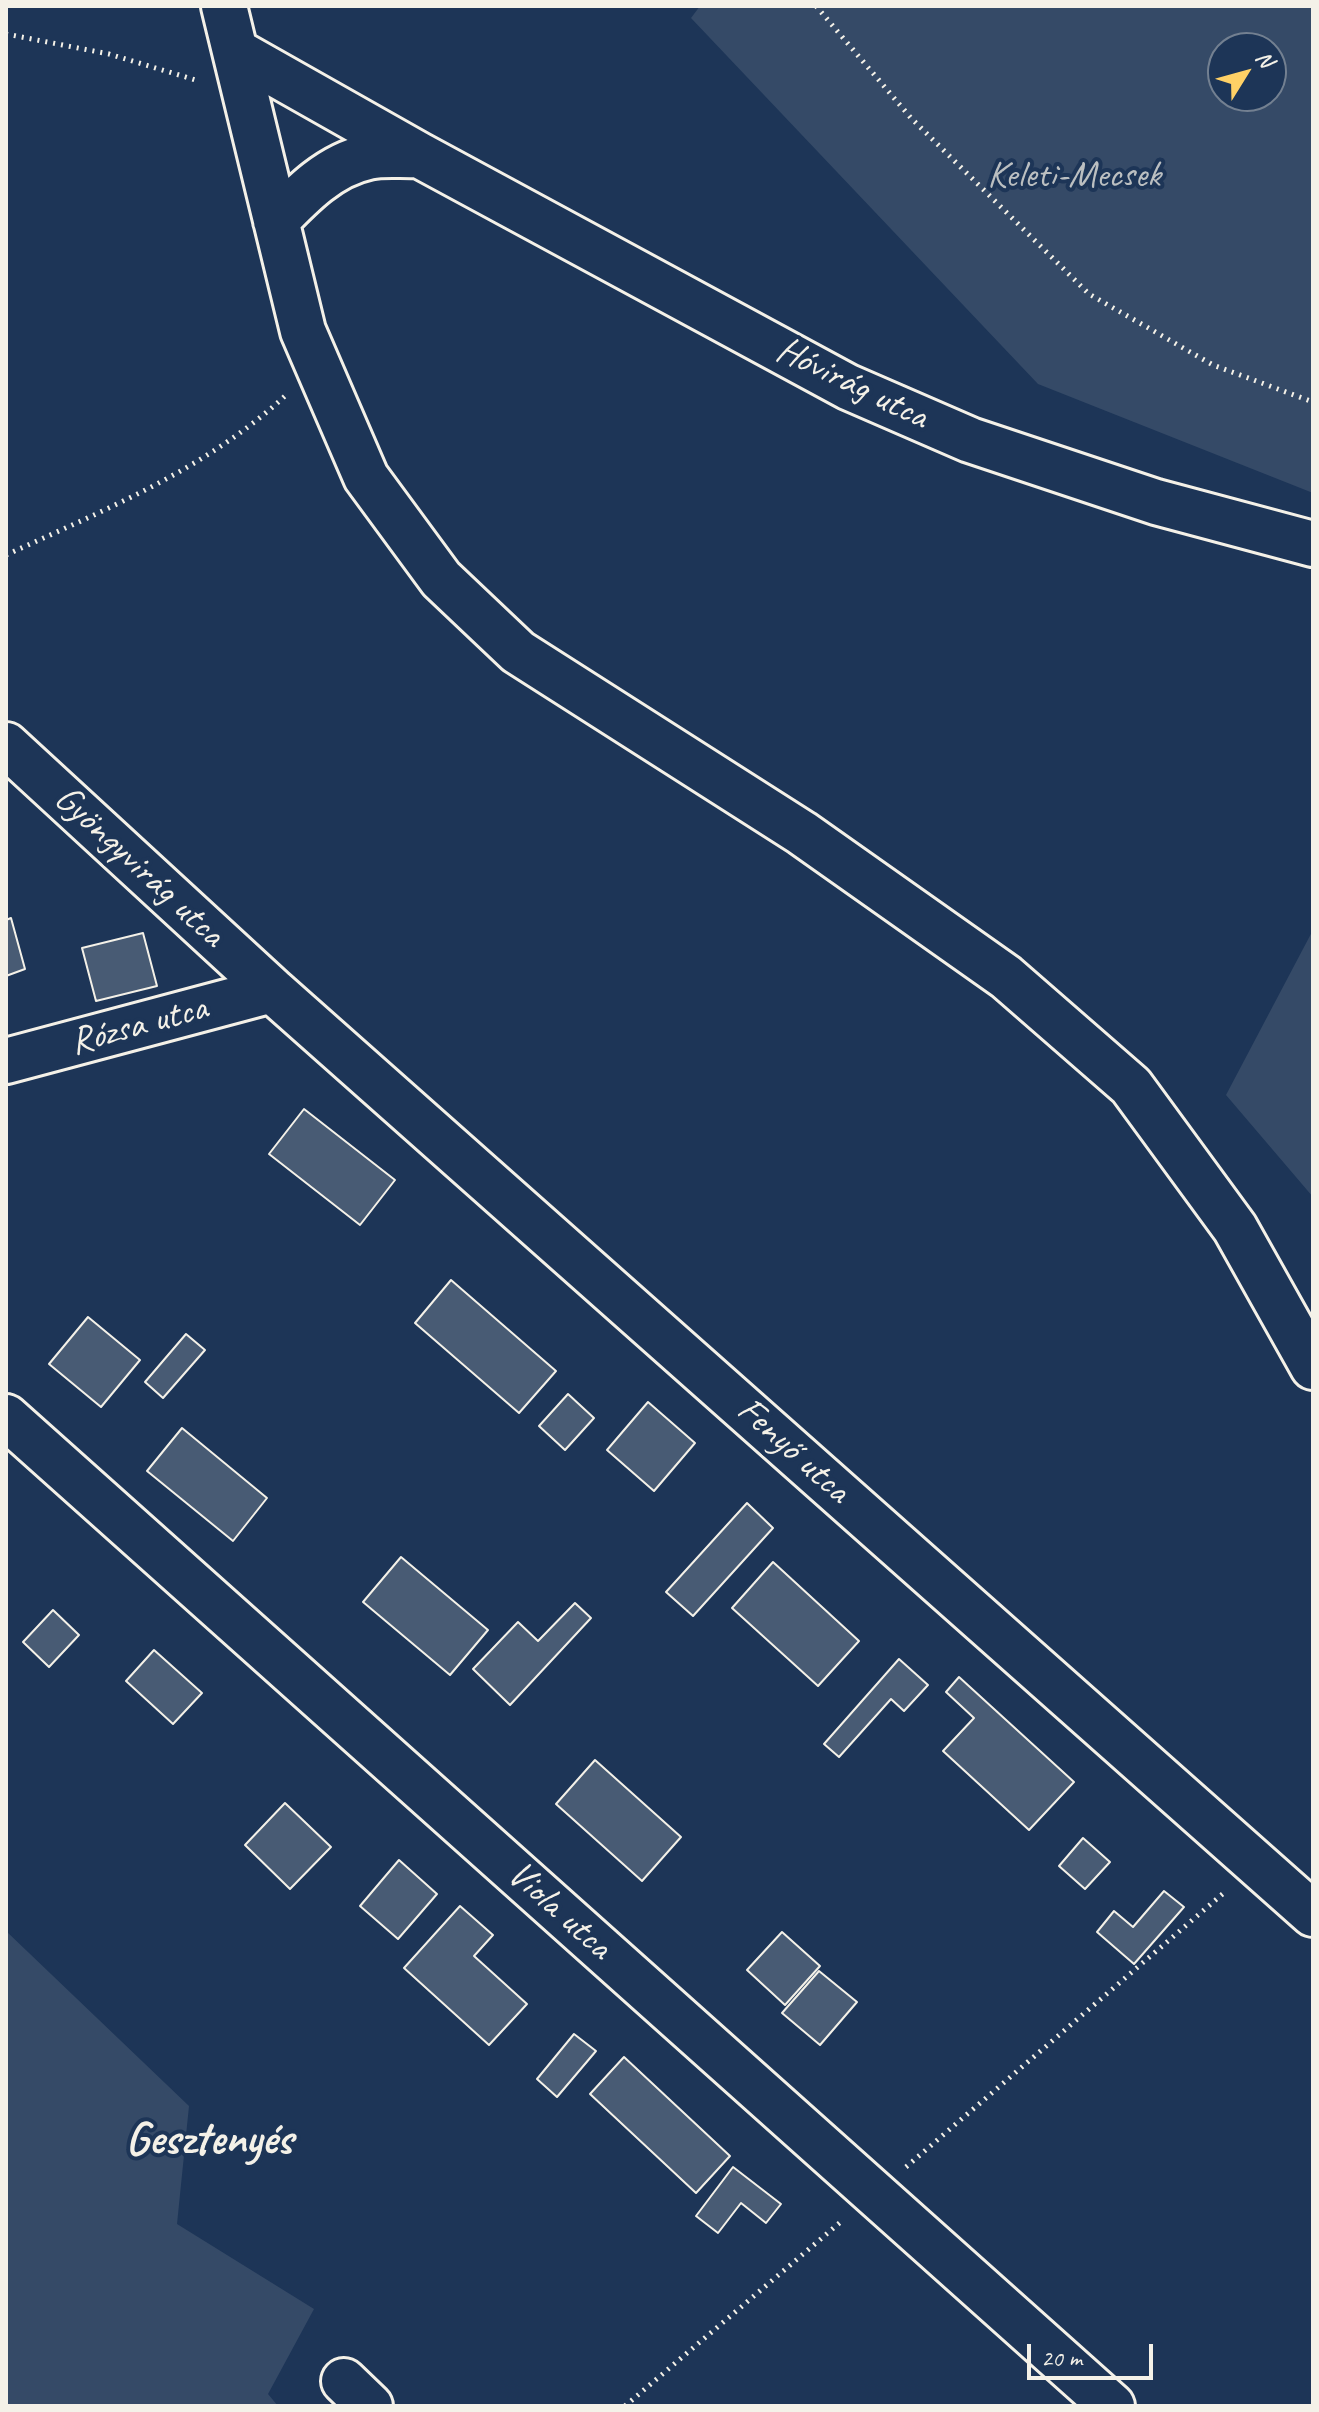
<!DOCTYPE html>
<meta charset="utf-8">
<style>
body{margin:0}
#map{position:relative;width:1319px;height:2412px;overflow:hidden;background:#1d3557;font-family:Caveat,sans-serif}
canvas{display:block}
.frame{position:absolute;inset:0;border:8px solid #f4f1e8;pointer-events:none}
.north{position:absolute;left:1207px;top:32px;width:80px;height:80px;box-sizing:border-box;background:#1d3557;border:2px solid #738091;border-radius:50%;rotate:53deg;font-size:22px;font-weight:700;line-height:32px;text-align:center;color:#f4f1e8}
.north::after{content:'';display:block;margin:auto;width:28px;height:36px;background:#ffd166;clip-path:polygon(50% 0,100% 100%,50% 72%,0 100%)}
.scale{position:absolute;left:1027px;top:2344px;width:126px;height:36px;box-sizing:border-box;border:4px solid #f4f1e8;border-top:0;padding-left:10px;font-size:24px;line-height:28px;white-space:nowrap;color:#f4f1e8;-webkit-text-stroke:6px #1d3557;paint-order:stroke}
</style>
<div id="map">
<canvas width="1319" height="2412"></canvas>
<div class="frame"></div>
<div class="north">N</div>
<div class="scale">20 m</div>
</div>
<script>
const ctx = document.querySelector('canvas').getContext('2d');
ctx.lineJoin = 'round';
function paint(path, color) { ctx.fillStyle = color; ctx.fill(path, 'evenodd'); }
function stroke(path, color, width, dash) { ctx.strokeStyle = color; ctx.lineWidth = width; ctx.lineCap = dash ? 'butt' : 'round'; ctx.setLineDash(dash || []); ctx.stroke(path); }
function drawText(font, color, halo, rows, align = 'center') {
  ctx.font = font + ' Caveat,sans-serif'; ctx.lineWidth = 8; ctx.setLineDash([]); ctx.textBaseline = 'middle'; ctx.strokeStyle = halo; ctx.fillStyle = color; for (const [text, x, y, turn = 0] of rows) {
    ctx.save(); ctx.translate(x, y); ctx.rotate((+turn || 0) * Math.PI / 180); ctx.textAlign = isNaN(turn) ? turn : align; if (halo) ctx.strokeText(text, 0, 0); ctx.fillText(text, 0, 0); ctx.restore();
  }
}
paint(new Path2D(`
 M700 6H1313V493L1038 384 691 18ZM1223 48H1271V96H1223Z
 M1313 930V1197L1226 1095Z
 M6 1931 189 2106 177 2224 314 2309 268 2394 278 2406H6Z`), '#354a67');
const building = new Path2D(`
 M11 918 25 969 6 976V920Z
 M143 933 157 986 96 1001 82 948Z
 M304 1109 395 1180 360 1225 269 1154Z
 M451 1280 556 1371 519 1413 415 1323Z
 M88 1317 140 1360 101 1407 49 1364Z
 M186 1334 205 1350 163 1398 145 1382Z
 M568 1394 594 1418 565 1450 539 1426Z
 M648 1402 695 1443 654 1491 607 1450Z
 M182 1428 267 1498 233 1541 147 1471Z
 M747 1503 773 1528 693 1616 666 1592Z
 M401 1557 488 1630 450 1675 363 1602Z
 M773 1562 859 1641 818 1686 732 1608Z
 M575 1603 591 1618 510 1705 473 1669 518 1622 538 1641Z
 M53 1610 79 1635 49 1667 23 1642Z
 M154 1650 202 1693 173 1724 126 1681Z
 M899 1659 928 1685 904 1711 891 1699 839 1757 824 1744Z
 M959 1677 1074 1782 1029 1830 943 1751 974 1718 946 1692Z
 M595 1760 681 1837 642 1881 556 1804Z
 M285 1803 331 1847 290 1889 245 1845Z
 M1083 1838 1110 1862 1085 1889 1059 1866Z
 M399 1860 437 1894 398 1939 360 1906Z
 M1164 1891 1184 1907 1134 1964 1097 1932 1114 1911 1133 1927Z
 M460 1906 493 1935 474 1956 527 2004 489 2045 404 1968Z
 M782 1932 820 1966 785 2005 747 1970Z
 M819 1971 857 2002 820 2045 782 2013Z
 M574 2034 596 2051 557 2097 537 2079Z
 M624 2057 730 2156 696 2193 590 2094Z
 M733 2167 781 2204 766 2223 741 2203 718 2233 696 2216Z`);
paint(building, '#485b74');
stroke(building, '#f4f1e8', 2);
const minor = new Path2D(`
 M224 6 303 331 366 477 441 579 518 652 802 833 1006 977 1131 1086 1235 1228 1313 1367
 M235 51 419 155 848 387 970 440 1156 502 1313 544
 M276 221C302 194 330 165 368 157 384 153 403 156 419 155
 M6 745 272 990 1313 1914
 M6 1061 272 990
 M6 1417 1112 2406
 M344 2381 370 2406`);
stroke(minor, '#f4f1e8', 50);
stroke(new Path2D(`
 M816 6 911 118 1089 294 1213 365 1313 402
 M6 34 109 54 199 81
 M6 555C104 510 205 470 285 396
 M906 2167 1226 1891
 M625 2406 843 2220`), '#f4f1e8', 5, [2, 6]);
stroke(minor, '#1d3557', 44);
drawText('38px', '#bbbfc1', '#1d3557', [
 ["Keleti-Mecsek",1074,176]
]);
drawText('38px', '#f4f1e8', '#1d3557', [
 ["Hóvirág utca",852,384,26],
 ["Gyöngyvirág utca",139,867,43],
 ["Rózsa utca",139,1026,-15],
 ["Fenyő utca",793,1451,42],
 ["Viola utca",559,1911,42]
]);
drawText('bold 46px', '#f4f1e8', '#1d3557', [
 ["Gesztenyés",209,2141]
]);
</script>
